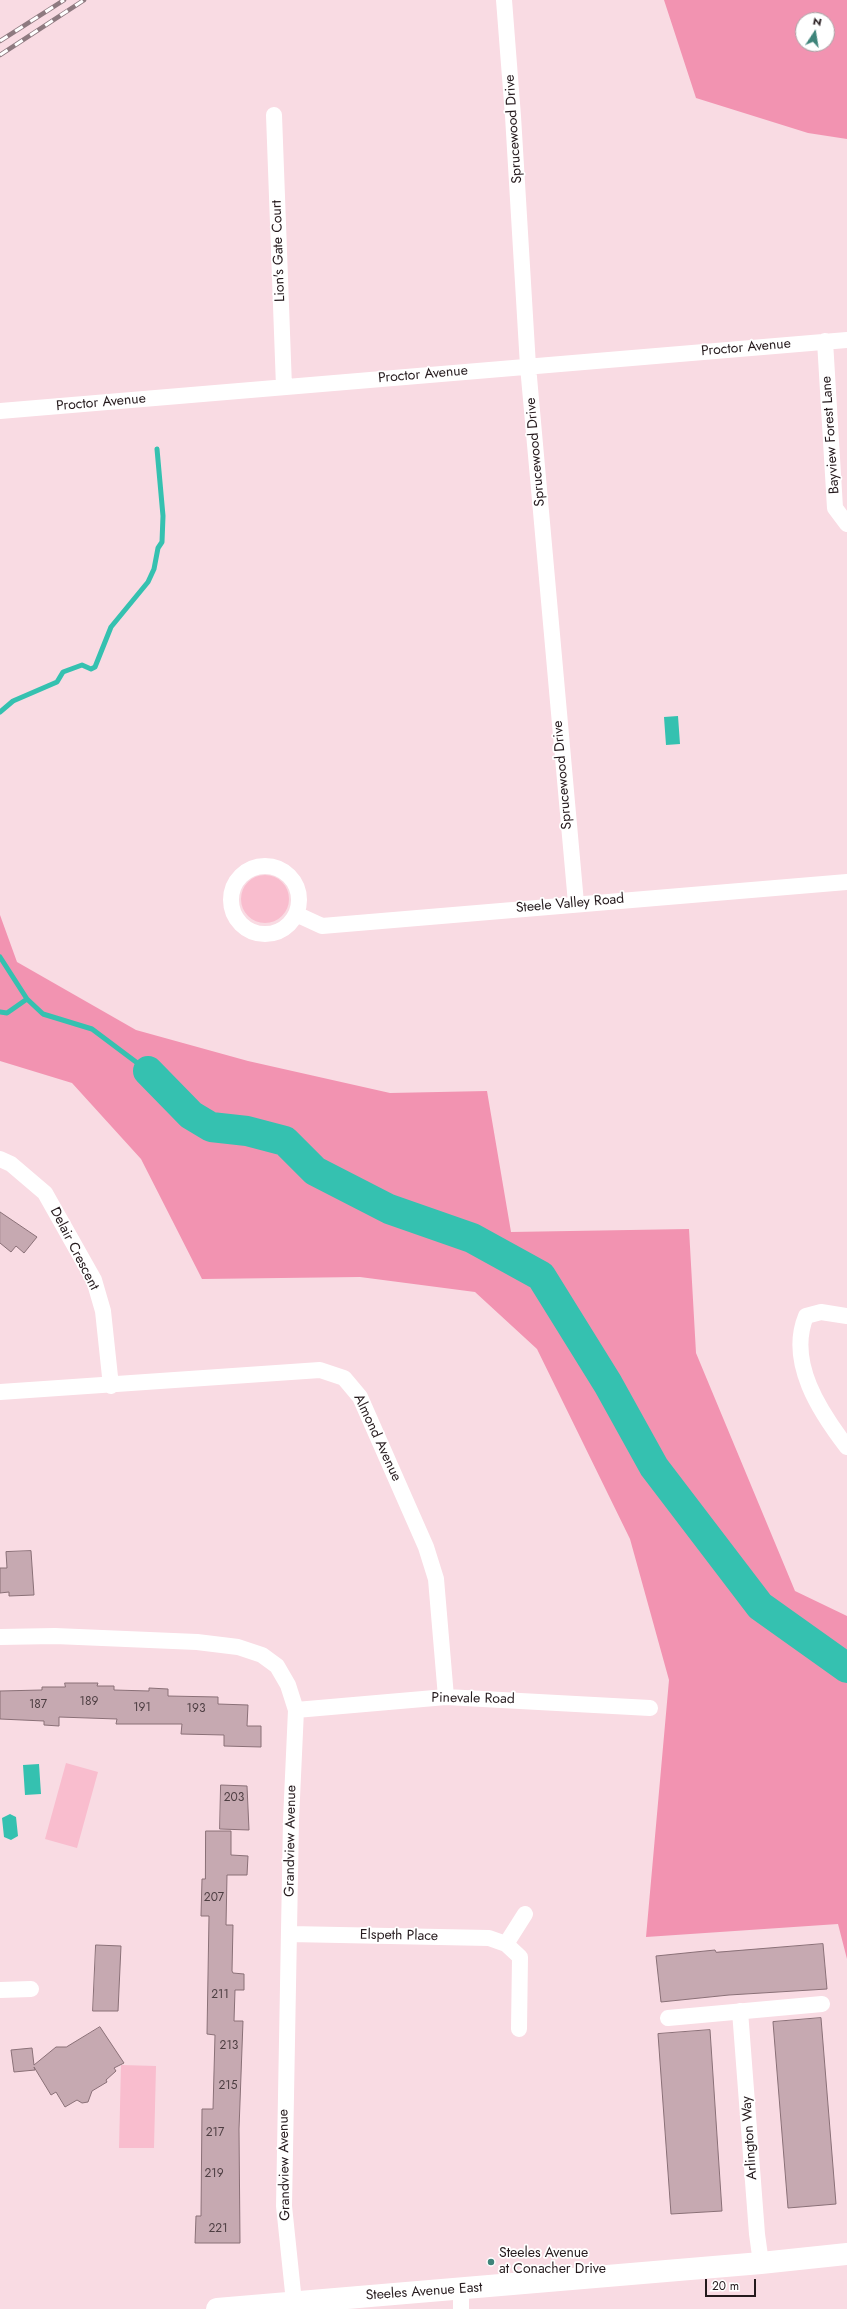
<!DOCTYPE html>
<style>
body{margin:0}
#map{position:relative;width:847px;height:2309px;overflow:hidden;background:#f9dbe3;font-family:Jost,sans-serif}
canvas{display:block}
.north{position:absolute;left:795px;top:12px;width:40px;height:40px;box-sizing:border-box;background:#fff;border:1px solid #a8a3a5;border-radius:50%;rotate:12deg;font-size:11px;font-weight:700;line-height:16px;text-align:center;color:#251a1d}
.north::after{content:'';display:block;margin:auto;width:14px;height:18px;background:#3e847a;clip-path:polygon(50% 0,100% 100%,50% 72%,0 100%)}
.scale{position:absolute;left:705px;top:2279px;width:51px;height:18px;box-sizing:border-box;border:2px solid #251a1d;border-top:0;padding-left:5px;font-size:12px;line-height:14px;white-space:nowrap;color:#251a1d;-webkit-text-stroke:3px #fff;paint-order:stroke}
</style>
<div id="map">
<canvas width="847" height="2309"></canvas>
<div class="north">N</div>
<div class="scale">20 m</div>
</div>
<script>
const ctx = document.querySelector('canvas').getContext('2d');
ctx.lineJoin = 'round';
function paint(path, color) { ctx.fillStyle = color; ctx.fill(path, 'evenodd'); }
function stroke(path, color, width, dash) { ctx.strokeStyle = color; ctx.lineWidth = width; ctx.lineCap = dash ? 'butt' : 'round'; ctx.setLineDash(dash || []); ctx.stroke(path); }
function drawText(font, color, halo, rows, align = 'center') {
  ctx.font = font + ' Jost,sans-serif'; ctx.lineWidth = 3.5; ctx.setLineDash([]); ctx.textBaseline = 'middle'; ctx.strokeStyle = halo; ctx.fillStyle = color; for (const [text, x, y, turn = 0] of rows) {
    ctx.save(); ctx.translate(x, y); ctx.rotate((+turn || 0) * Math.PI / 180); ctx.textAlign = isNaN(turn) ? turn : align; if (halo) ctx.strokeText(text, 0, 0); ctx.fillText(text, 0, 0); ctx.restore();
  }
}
paint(new Path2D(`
 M241 899a24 24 0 1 1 48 0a24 24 0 1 1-48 0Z
 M66 1763 98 1772 77 1848 45 1839Z
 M121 2065 156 2066 154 2148H119Z`), '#f9bdce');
paint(new Path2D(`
 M664 0H847V139L808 133 696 98ZM803 20H827V44H803Z
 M0 915 17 962 136 1030 248 1061 390 1093 487 1091 511 1232 689 1229 696 1353 795 1591 847 1616V1959L838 1924 646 1937 669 1680 630 1539 537 1349 475 1292 360 1277 202 1279 141 1159 72 1083 0 1061Z`), '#f293b1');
paint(new Path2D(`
 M678 716 680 744 666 745 664 717Z
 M39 1764 41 1794 25 1795 23 1765Z
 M10 1814 16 1817 18 1836 11 1840 4 1837 2 1818Z`), '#35c1b0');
stroke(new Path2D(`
 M0 712 13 701 57 682 63 672 82 665 91 669 95 667 111 627 148 582 154 569 158 548 162 542 163 516 157 449
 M0 957 27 999
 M0 1012 7 1013 27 999 43 1014 92 1029 148 1071`), '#35c1b0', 5);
stroke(new Path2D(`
 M148 1071 191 1115 211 1127 247 1131 285 1141 315 1171 389 1209 472 1238 541 1276 608 1384 654 1467 760 1606 847 1668`), '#35c1b0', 30);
const building = new Path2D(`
 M0 1212 37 1237 24 1253 16 1246 11 1252 0 1243Z
 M31 1551 34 1595 9 1596V1592L0 1593V1568H7L6 1552Z
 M65 1683H98L97 1686H114V1690L149 1691V1688L168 1689V1696L218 1697V1704L248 1705 247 1726H261V1747L224 1746V1735L181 1734 182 1724H116L117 1719 59 1717V1726L44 1725V1721L0 1719V1691L42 1690V1687H65Z
 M221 1785 247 1786 249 1830 220 1829Z
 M206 1831H231V1855L248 1856 247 1875H227L226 1925H233L232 1971 233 1973 244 1974V1990H235L234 2021H243L239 2129 240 2243H195L196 2216H201L202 2109H213L215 2035 207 2034 209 1916H201L202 1879H205Z
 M823 1944 827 1989 729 1995 661 2002 656 1956 715 1950 716 1952Z
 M96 1945 121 1946 118 2011H93Z
 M821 2018 836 2204 788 2208 773 2022Z
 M100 2027 124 2063 114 2068 116 2071 106 2080 107 2082 92 2091 88 2102 82 2103 77 2100 65 2107 56 2092 51 2095 34 2067 35 2070 14 2072 11 2050 32 2048 34 2065 56 2047H66Z
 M710 2030 722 2211 671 2214 658 2034Z`);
paint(building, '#c6a9b1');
stroke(building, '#8a7077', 1);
stroke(new Path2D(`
 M504 0 513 116 528 366 576 903
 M274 115 284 387
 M825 341 835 508 847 524
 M0 411 847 340
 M231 900a34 34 0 1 1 68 0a34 34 0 1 1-68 0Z
 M296 914 322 926 847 882
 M0 1159 11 1164 45 1193 94 1280 103 1311 111 1386
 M847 1316 821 1312 806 1316C787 1362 820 1412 847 1447
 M0 1392 320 1370 344 1378 360 1397 426 1547 436 1579 446 1697
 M0 1637 55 1636 197 1642 238 1647 262 1655 277 1666 288 1685 296 1710 291 1820 284 2206 294 2302
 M296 1710 446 1697 650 1708
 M290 1934 489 1938 506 1944
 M0 1990 31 1989
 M740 2011 757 2234 761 2263
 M668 2018 822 2004
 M519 2029 520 1957 506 1944 525 1914
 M461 2309V2290`), '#fff', 16);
stroke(new Path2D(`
 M217 2309 761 2263 847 2254`), '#fff', 22);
const rail = new Path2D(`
 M0 41 64 0
 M0 55 84 0`);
stroke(rail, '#8e7a80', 4.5);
stroke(rail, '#fff', 3, [9]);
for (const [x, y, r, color] of [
 [491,2262,4,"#3e847a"]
]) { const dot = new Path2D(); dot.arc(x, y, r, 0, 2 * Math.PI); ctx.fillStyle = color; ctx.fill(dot); stroke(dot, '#fff', 1.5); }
drawText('12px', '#4d3e42', null, [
 ["189",89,1702],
 ["187",38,1705],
 ["191",142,1708],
 ["193",196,1709],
 ["203",234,1798],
 ["207",214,1898],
 ["211",220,1995],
 ["213",229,2046],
 ["215",228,2086],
 ["217",215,2133],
 ["219",214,2174],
 ["221",218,2229]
]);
drawText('14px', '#251a1d', '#fff', [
 ["Sprucewood Drive",514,129,-94],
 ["Lion's Gate Court",279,251,-92],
 ["Proctor Avenue",746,348,-5],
 ["Proctor Avenue",423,375,-5],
 ["Proctor Avenue",101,403,-5],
 ["Bayview Forest Lane",831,435,-94],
 ["Sprucewood Drive",536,452,-95],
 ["Sprucewood Drive",563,775,-95],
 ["Steele Valley Road",570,904,-5],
 ["Delair Crescent",74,1249,63],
 ["Almond Avenue",377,1438,65],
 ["Pinevale Road",473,1699,1],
 ["Grandview Avenue",291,1841,-89],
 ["Elspeth Place",399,1936,1],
 ["Arlington Way",750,2138,-94],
 ["Grandview Avenue",285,2165,-91],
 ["Steeles Avenue East",424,2292,-4]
]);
drawText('14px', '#251a1d', '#fff', [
 ["Steeles Avenue",499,2254],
 ["at Conacher Drive",499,2270]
], 'left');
</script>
